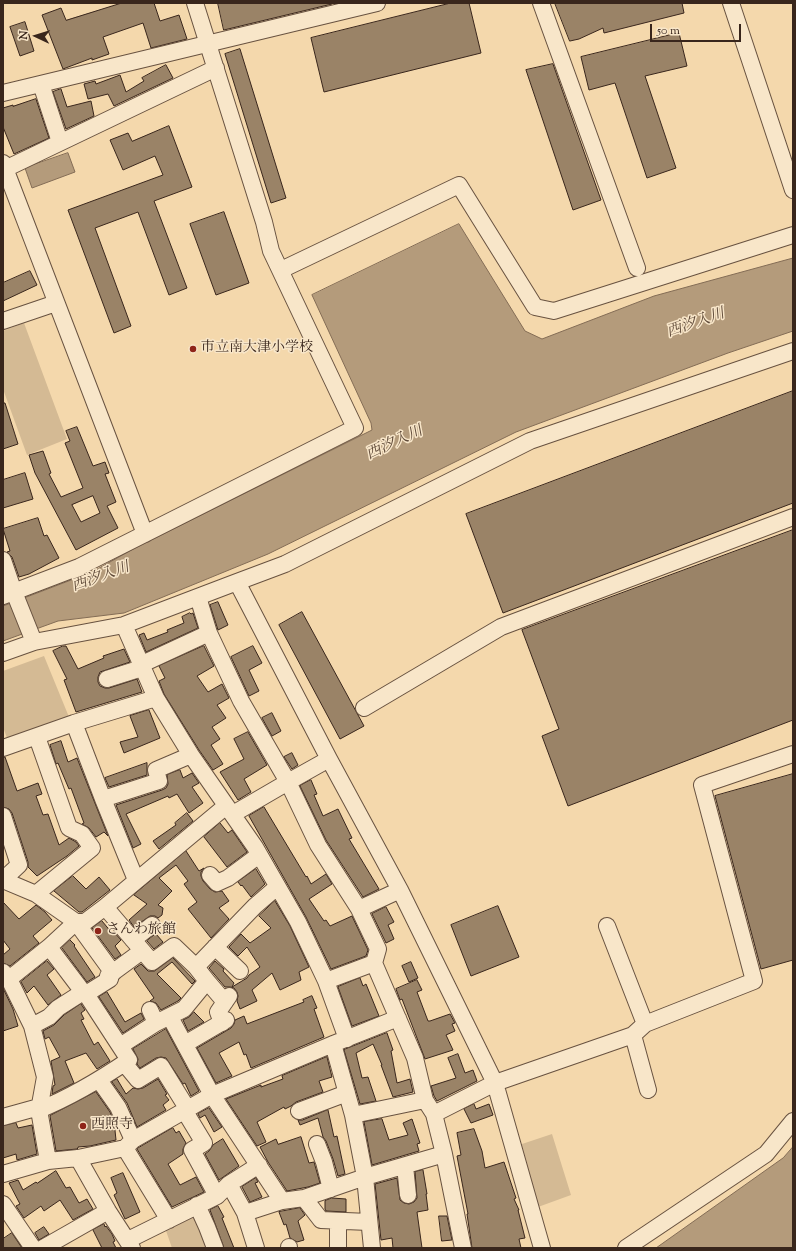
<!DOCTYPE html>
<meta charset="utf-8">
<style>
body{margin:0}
#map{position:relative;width:796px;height:1251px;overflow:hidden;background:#f4d8ac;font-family:"Sorts Mill Goudy",serif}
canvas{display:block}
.frame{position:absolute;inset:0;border:4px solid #39261c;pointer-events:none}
.north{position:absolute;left:16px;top:16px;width:40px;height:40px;-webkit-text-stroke:3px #f8e6c9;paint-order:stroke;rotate:274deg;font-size:11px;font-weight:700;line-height:16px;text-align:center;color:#39261c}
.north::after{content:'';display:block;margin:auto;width:14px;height:18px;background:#39261c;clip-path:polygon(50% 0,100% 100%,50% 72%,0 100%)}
.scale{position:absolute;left:650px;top:24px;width:91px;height:18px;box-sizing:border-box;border:2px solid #39261c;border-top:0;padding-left:5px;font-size:12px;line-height:14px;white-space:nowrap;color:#39261c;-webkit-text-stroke:3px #f8e6c9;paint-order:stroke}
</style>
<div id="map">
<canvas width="796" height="1251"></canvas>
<div class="frame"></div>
<div class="north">N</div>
<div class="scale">50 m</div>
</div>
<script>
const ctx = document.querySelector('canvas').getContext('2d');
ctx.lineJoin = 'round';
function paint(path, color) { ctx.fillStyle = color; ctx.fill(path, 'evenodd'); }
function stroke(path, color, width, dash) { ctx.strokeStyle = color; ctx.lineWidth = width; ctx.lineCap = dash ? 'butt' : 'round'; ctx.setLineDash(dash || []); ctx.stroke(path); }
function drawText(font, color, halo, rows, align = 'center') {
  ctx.font = font + ' "Sorts Mill Goudy","Noto Serif JP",serif'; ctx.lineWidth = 3; ctx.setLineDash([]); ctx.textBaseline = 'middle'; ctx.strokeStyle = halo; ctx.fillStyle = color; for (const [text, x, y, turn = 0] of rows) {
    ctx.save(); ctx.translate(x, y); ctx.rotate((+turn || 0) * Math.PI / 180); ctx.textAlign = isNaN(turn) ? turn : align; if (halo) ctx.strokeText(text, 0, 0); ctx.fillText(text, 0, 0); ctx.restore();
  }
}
paint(new Path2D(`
 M24 323 67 439 27 455 3 389V331Z
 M44 656 69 717 7 738 3 727V671Z
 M552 1134 571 1195 538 1207 519 1145Z
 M195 1209 212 1246 206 1248H172L164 1225Z`), '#d4ba94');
const water = new Path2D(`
 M68 153 75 172 32 188 25 168Z
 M459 224 525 331 542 339 654 296 793 258V331L728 353 516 432 268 554 124 613 58 621 3 641V606L92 572 135 548 372 430 371 423 312 295Z
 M793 1147V1248H656L783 1158Z`);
paint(water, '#b49b7b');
stroke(water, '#836c55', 1);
const building = new Path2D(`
 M122 3H154L160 21 179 15 187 39 151 48 143 23 103 37 109 54 92 60V58L63 69 42 15 61 8 66 20Z
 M218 3H332V4L224 30Z
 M451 3H469L481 53 324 92 311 38Z
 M555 3H682L684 13 604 33 603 28 579 39 570 41Z
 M25 22 34 51 20 56 10 27Z
 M679 33 687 66 645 76 676 168 647 178 615 83 589 90 581 57Z
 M240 49 286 198 271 203 225 54Z
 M553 64 601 200 573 210 526 70Z
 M166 65 173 78 114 106 108 94 88 99 84 84 95 81 96 84 120 75 126 92 144 81 142 78Z
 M61 89 67 107 91 101 94 116 66 129 53 92Z
 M36 99 49 138 14 154 3 127V108L13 105V106Z
 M169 126 192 187 154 201 187 288 169 295 138 212 95 228 131 326 114 333 68 210 163 175 155 156 123 170 110 140 128 133 132 141Z
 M224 212 249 283 216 295 190 224Z
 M30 271 37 285 3 301V283Z
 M793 391V503L503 613 466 514Z
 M3 403H5L18 444 3 449Z
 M77 427 93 466 105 462 109 473 105 474 116 502 107 506 118 528 76 550 35 473 29 455 43 451 51 473 49 474 61 497 83 488 65 443 70 441 66 431ZM93 496 100 513 81 522 72 505Z
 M25 473 33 499 3 508V480Z
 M38 518 44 536 47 535 59 558 29 574 19 577 12 557 7 552 10 551 3 529Z
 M793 530V720L568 806 542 736 559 729 522 630Z
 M218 602 228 625 218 630 210 605Z
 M302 612 364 726 340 739 279 625Z
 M190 613 191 614 193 613 198 628 146 652 139 635 144 633 147 640 168 632 167 630 184 623 182 617Z
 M63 646H66L78 669 104 658 103 656 124 649 130 662 100 672 98 677V682L100 686 105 688H109L137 679 142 692 76 712 64 680 67 679 53 651Z
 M204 646 214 666 197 676 208 692 222 684 229 698 217 705 226 718 212 727 220 739 211 745 223 764 213 770 199 750 164 694 159 681 165 678 159 666Z
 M253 646 262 663 249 670 259 691 249 696 231 657Z
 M149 710 160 738 124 753 120 742 138 737 130 716Z
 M272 713 281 731 272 736 262 718Z
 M248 732 267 765 244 779 251 792 238 800 220 772 244 759 234 739Z
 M61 741 68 762 77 758 108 836 104 832 96 837 89 828 82 824 84 823 71 788 69 789 58 763 56 764 50 745Z
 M292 753 298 765 292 769 284 757Z
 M3 757H5L17 791 38 783 42 794 36 796 43 815 48 814 59 845 69 838 76 842 79 846 67 856 37 876 28 867V862L12 813 9 809 3 807Z
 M147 763V775L109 787 105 778Z
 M180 770 183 778 192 773 199 783 192 787 203 803 189 813 177 794 169 798 168 796 126 814 141 844 133 848 116 805 162 790 166 788 168 784 167 775Z
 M793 774V960L761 969 715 796Z
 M311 780 317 794 314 795 323 816 338 809 352 838 349 839 379 889 363 897 326 840 300 786Z
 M264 807 306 877 307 876 311 884 326 874 332 884 309 899 324 921 326 920 330 926 352 916 368 950 366 956 331 969 306 917 249 816Z
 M187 813 193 821 159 849 153 841 176 825 175 823Z
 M220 823 228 833 232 830 247 852 227 867 204 837Z
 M186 851 199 871 204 868 201 872V876L203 881 210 889 215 892 222 891 229 901 219 908 229 919 211 938 188 909 197 902 184 884 188 881 176 865 159 878 172 891 158 905 163 908 162 915 158 918 155 916H150L134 927 129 920 147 904 134 895Z
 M256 869 265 884 251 897 242 885 241 886 238 882Z
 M73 876 86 889 99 877 110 890 82 912H79L54 891Z
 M275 901 290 926 309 967 299 972 301 980 280 990 272 973 252 990 257 1001 240 1009 237 1001 238 996 237 992 234 988 230 987H225L209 968 215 961 224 969 223 971 234 983 232 987 247 978 249 975 260 967 247 947 238 956 229 947 241 934 250 943 271 928 259 916Z
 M3 902 19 919 36 905 45 912 52 920 33 936 39 943 10 966 3 963V955L10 949 3 940Z
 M498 906 519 957 471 976 451 925Z
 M386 907 394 922 388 925 394 939 386 943 372 914Z
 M102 921 112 933 114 932 121 940 115 946 121 955 115 959 92 928Z
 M156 934 163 942 154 949 147 941Z
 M70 940 75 945 74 946 95 977 87 982 62 948Z
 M173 958 195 981 192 984 172 962 157 974 181 998 178 1001 161 1010 156 1003 150 1001 154 998 134 969 141 964 148 971H154Z
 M47 961 54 969 47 975 61 995 48 1005 34 986 27 993 21 982Z
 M411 962 418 978 409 982 402 966Z
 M360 978 363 986 366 984 379 1016 352 1026 338 987Z
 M417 980 422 990 417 992 428 1021H430L450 1014 455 1023 452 1024 455 1031 446 1035 453 1050 425 1059 402 999 400 1000 396 989Z
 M3 988 13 1009 18 1026 3 1031Z
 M107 992 125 1022 141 1013 144 1019 123 1033 99 997Z
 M312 996 317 1008 314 1009 324 1037 251 1068 246 1054 244 1055 239 1042 219 1053 232 1076 216 1083 197 1048 231 1028 234 1024 235 1020 244 1016 247 1024 304 1002 303 1000Z
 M81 1004 85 1010 81 1013 84 1019 81 1020 94 1045 98 1042 110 1061 97 1069 86 1053 65 1061 74 1083 52 1094 53 1086 55 1085 51 1061 60 1057 49 1037 45 1039 43 1031 54 1025 64 1015Z
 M194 1012 204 1022 188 1031 183 1020 189 1017Z
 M166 1029 199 1091 191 1096 185 1083 183 1084 166 1058 161 1057 156 1058 140 1068 137 1064 138 1059 133 1049Z
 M387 1033 393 1050 391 1051 397 1083 410 1079 413 1092 393 1097 381 1065H382L373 1044 356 1053 362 1078 368 1077 376 1101 360 1104 344 1050Z
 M458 1054 465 1073 473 1070 477 1081 437 1101 434 1096 431 1086 456 1078 448 1058Z
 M327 1057 332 1077 319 1081 323 1092 296 1102 291 1106 285 1109 284 1107 257 1122 266 1142 257 1146 226 1099 261 1085V1087L283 1079 282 1076Z
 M117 1079 126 1094 133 1088 138 1089 143 1088 158 1079 167 1094 165 1095 169 1100 163 1105 166 1110 137 1127 127 1103 112 1082Z
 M96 1092 110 1112 114 1121 116 1140 90 1146 78 1147V1148L77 1149 56 1151 50 1116Z
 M474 1104 476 1109 489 1104 493 1115 471 1123 464 1109Z
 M209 1108 222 1127 214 1132 205 1115 200 1118 198 1114Z
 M328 1110 334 1137 337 1136 345 1174 338 1176 333 1159 326 1141 323 1137 318 1118 300 1125 298 1120H302Z
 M382 1119 389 1140 408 1135 403 1123 412 1119 420 1143 417 1144 419 1151 372 1165 364 1122Z
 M16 1123 18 1128 32 1125 37 1154 17 1160 16 1154 3 1158V1126Z
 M173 1128 176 1133 179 1131 186 1143 183 1149V1154L168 1164 180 1185 196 1177 204 1192 172 1207 137 1149Z
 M474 1129 482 1151 485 1168 504 1162 516 1198 514 1199 519 1210H518L525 1238 519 1239 521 1248H472L467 1214H468L457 1156 461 1155 457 1133Z
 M301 1137 309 1163 314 1162 320 1183 308 1187 287 1191 268 1162 260 1147 276 1139 278 1144Z
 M223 1139 239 1166 219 1180 205 1154 209 1151 213 1145Z
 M423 1170 427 1194H426L428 1210 417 1212 422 1248H393L392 1238 381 1240 375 1184 397 1178 400 1200 404 1203 409 1204 414 1202 417 1198 415 1172Z
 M56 1171 66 1188 70 1187 79 1203 87 1199 93 1209 73 1220 60 1200 44 1211 41 1206 24 1218 16 1206 20 1204 9 1183 18 1180 23 1190 36 1182 37 1183Z
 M123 1173 140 1212 125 1219 114 1195 117 1193 111 1178Z
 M256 1178 258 1182 255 1183 262 1197 250 1202 242 1187Z
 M332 1198 346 1199V1212L326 1211 325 1209V1201Z
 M218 1206 224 1217 222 1218 234 1248H224L210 1210Z
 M300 1208 305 1215 298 1221 304 1240 297 1242 290 1238 286 1224 284 1225 279 1212Z
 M439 1216H447L452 1240 442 1241Z
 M104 1224 105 1227 106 1226 112 1234 115 1241 113 1242 116 1248H102L93 1230Z
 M44 1227 49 1234 39 1240 35 1233Z
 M12 1233 22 1248H3V1239Z`);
paint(building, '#9a8367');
stroke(building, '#39261c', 1);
const minor = new Path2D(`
 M541 3 637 268
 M731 3 793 190
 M41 84 60 142
 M3 93 377 3
 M3 163 145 534
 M5 169 216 68
 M281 270 459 185 535 307 554 311 793 235
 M3 321 56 303
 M3 560 14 592 34 642
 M237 582 329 759 400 890 495 1083 542 1248
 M3 596 79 567 355 428 271 251 264 222 195 3
 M198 597 209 633 241 701 288 782 318 845 359 909 378 949 374 963 415 1058 425 1100 434 1114 444 1154 463 1248
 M124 625 156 698 191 755 255 847 298 922 326 981 347 1039
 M3 653 34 642 124 625 237 582 285 564 530 441 793 351
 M140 665 209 633
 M107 679 142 668
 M364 708 501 627 793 517
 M74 723 103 799 136 880
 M3 748 74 723 156 698
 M103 799 159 781 156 770 191 755
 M233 814 288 782 329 759
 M3 816 19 865 3 880
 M210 875 217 883 228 878 259 855
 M3 880 36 894 76 922 113 973
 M36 894 92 848 82 834 69 828 37 737
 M105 907 152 962 174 946 196 967 207 981 184 1009 156 1023 120 1046
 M359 909 400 890
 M607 926 645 1024
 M133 940 152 925
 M215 947 240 971
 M196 967 255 906 277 887
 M3 972 9 979 32 1026 45 1077 39 1110 48 1161
 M9 979 49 947 76 922H85L105 907 226 806
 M207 981 225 1002
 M326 981 374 963
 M86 994 110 979 108 976 142 951
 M150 1010 156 1023
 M170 1017 212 1095 282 1201
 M222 1023 218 1012 229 996
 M32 1026 49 1017 58 1008 83 992
 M633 1035 648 1090
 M185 1044 226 1020
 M333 1044 353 1115 365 1177 372 1248
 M124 1063 138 1080 161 1066 187 1108
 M99 1080 118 1107 133 1140
 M39 1110C71 1097 101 1079 129 1060L86 994 83 992 49 947
 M184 1110 204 1143 192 1150 217 1196
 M299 1111 347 1093
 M434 1114 495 1083 633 1035 645 1024 754 981 702 785 793 754
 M353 1115 425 1100
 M3 1117 39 1107
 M317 1144 324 1162 331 1189
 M125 1148 169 1220
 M78 1158 108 1211 132 1248
 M405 1166 408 1195
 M3 1174 48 1161 78 1158 125 1148 133 1140 212 1095 333 1044 398 1018
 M229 1184 245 1213 256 1248
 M304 1198 321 1220 369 1222
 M3 1204 33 1248
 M197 1205 207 1227 215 1248
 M245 1213 282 1201 304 1198 365 1177 444 1154
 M128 1240 217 1196 229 1184 259 1165
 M289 1247V1248
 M43 1248 108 1211
 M338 1248V1221
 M626 1248 766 1154 793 1121`);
stroke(minor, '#685240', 18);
stroke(minor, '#f8e6c9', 16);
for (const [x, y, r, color] of [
 [193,349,4,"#8f2418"],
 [98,931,4,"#8f2418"],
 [83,1126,4,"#8f2418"]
]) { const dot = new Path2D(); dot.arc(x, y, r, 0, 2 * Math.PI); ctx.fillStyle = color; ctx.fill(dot); stroke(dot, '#f8e6c9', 1.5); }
drawText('14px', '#39261c', '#f8e6c9', [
 ["市立南大津小学校",201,349],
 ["さんわ旅館",106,931],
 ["西照寺",91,1126]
], 'left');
drawText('italic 15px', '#5e4938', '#f8e6c9', [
 ["西汐入川",696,324,-19],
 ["西汐入川",395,444,-25],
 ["西汐入川",101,578,-20]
]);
</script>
